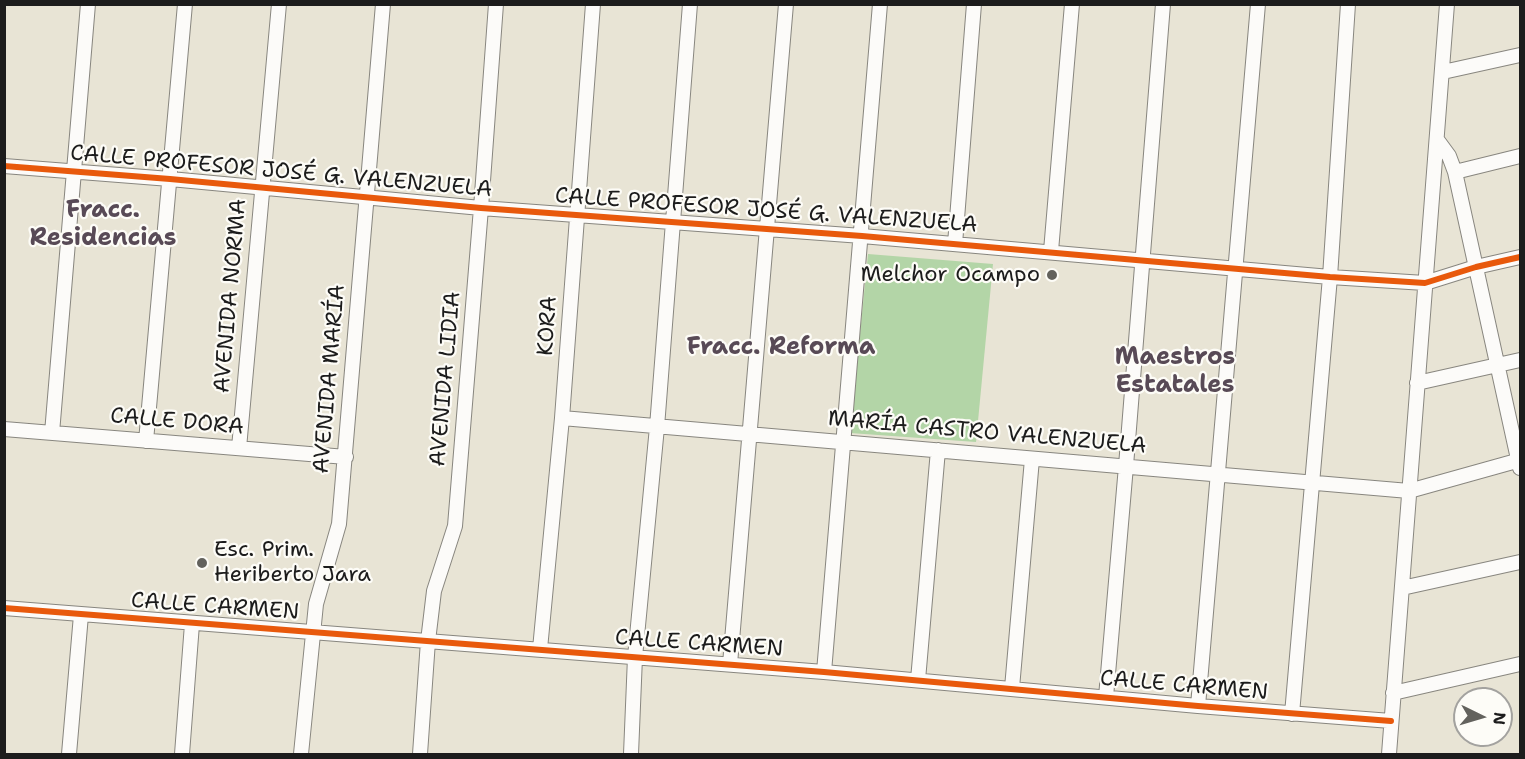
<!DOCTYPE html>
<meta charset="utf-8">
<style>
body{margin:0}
#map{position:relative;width:1525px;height:759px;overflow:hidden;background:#e8e4d5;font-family:"Shantell Sans",sans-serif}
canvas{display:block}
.frame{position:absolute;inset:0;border:6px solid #1c1c1c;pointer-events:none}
.north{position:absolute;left:1453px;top:687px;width:60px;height:60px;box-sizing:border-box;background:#fdfcf7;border:2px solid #a3a29f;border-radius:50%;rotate:95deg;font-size:16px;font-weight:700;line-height:24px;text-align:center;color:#1c1c1c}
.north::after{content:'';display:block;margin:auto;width:21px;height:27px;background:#63625d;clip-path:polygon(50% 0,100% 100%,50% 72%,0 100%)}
</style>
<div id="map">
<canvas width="1525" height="759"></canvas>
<div class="frame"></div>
<div class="north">N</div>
</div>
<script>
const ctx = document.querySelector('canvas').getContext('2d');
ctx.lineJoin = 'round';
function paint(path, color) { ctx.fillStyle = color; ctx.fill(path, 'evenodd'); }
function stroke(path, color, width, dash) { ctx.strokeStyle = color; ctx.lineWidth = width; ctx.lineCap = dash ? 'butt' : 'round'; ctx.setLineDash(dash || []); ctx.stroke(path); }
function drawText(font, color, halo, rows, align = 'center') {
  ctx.font = font + ' "Shantell Sans",sans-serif'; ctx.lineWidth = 4.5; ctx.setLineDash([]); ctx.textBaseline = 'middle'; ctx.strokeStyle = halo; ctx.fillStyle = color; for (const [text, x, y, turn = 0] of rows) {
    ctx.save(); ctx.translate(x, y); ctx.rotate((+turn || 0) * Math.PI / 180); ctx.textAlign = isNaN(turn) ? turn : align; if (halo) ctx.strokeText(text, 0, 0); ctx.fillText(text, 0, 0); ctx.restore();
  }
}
paint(new Path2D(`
 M868 254 993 264 976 442 850 433Z`), '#b3d5a7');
const minor = new Path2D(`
 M1443 72 1520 55
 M1438 141 1449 156 1455 172 1520 468
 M4 166 170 179 481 208 862 236 1330 277 1425 283 1476 267 1520 257
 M1455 172 1520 156
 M955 244 974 4
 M1051 251 1072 4
 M1417 383 1520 360
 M562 418 1409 491 1520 460
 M4 429 346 457
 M52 433 88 4
 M146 441 185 4
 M239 448 279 4
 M1402 588 1520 562
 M4 608 824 672 1198 706 1391 721
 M540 649 562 418 593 4
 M730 664 786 4
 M824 672 880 4
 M918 680 938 450
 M1012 688 1032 459
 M1393 693 1520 664
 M1106 697 1126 466 1163 4
 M1198 706 1258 4
 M1292 714 1330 277 1348 4
 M69 754 81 615
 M182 754 192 624
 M301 754 316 604 339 524 383 4
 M420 754 428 641 434 591 455 526 481 208 496 4
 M631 754 635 657 657 427 690 4
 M1389 754 1447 4`);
stroke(minor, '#88867f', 16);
stroke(minor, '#fcfbf9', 14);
stroke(new Path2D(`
 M4 166 170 179 481 208 862 236 1330 277 1425 283 1476 267 1520 257
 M4 608 824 672 1198 706 1391 721`), '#e8590c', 6);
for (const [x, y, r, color] of [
 [1052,275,6,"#63625d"],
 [202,563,6,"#63625d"]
]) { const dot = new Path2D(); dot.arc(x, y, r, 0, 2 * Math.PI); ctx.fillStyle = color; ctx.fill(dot); stroke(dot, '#fdfcf7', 2); }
drawText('22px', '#1c1c1c', '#fdfcf7', [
 ["CALLE PROFESOR JOSÉ G. VALENZUELA",281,172,5],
 ["CALLE PROFESOR JOSÉ G. VALENZUELA",766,211,4],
 ["AVENIDA NORMA",231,296,-85],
 ["KORA",548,326,-86],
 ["AVENIDA MARÍA",330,379,-85],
 ["AVENIDA LIDIA",446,379,-85],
 ["CALLE DORA",177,422,5],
 ["MARÍA CASTRO VALENZUELA",987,433,5],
 ["CALLE CARMEN",215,607,4],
 ["CALLE CARMEN",699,644,4],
 ["CALLE CARMEN",1184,686,5]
]);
drawText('22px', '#1c1c1c', '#fdfcf7', [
 ["Melchor Ocampo",1040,275],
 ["Esc. Prim.",214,550,"left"],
 ["Heriberto Jara",214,575,"left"]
], 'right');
drawText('bold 24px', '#584a56', '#fdfcf7', [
 ["Fracc.",103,211],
 ["Residencias",103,239],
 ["Fracc. Reforma",781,348],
 ["Maestros",1175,358],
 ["Estatales",1175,386]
]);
</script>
